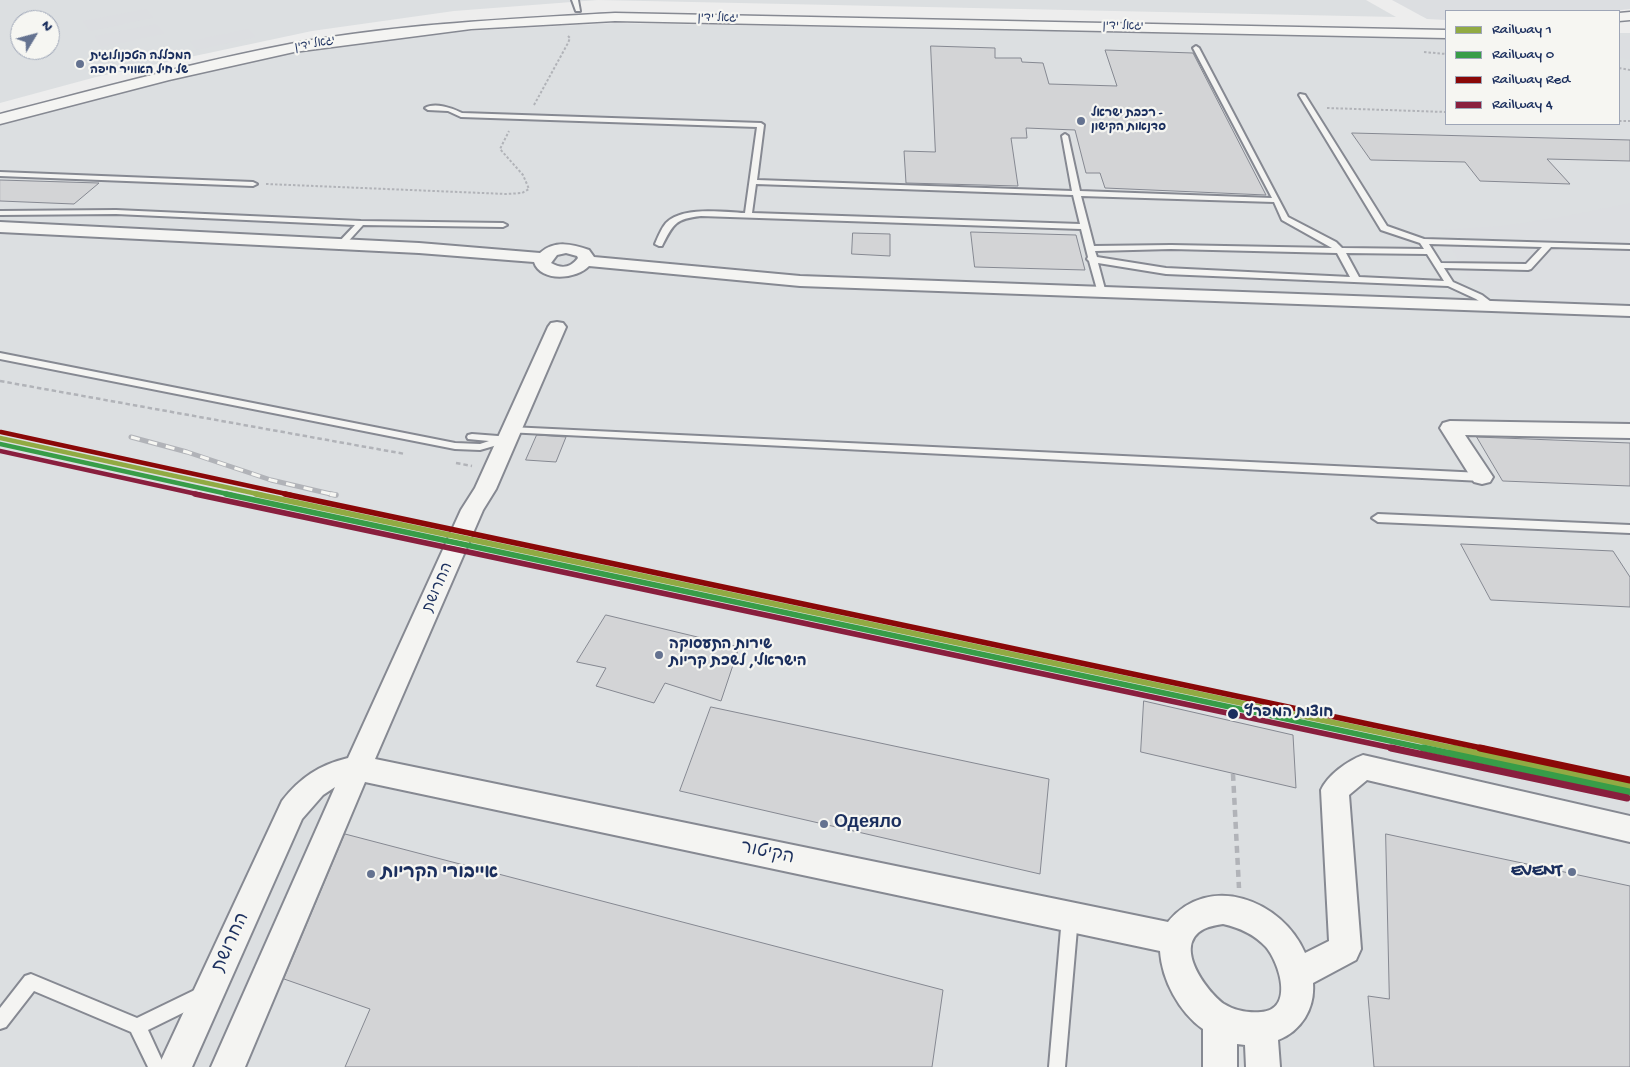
<!DOCTYPE html>
<meta charset="utf-8">
<style>
body{margin:0}
#map{position:relative;width:1630px;height:1067px;overflow:hidden;background:#ededed;font-family:"Gochi Hand",sans-serif}
canvas{display:block}
.legend{position:absolute;left:1445px;top:10px;width:175px;height:115px;box-sizing:border-box;background:#f6f6f2;border:1px solid #9ea6b7;margin:0;padding:6px 9px;list-style:none;font-size:15px;color:#1b2f5e}
.legend li{display:flex;align-items:center;gap:10px;height:25px}
.legend b{width:25px;border:1px solid #9ea6b7}
.north{position:absolute;left:10px;top:10px;width:50px;height:50px;box-sizing:border-box;background:#f6f6f2;border:1px solid #9ea6b7;border-radius:50%;rotate:53deg;font-size:14px;font-weight:700;line-height:20px;text-align:center;color:#1b2f5e}
.north::after{content:'';display:block;margin:auto;width:18px;height:22px;background:#647290;clip-path:polygon(50% 0,100% 100%,50% 72%,0 100%)}
</style>
<div id="map">
<canvas width="1630" height="1067"></canvas>
<ul class="legend">
<li><b style="height:6px;background:#91aa43"></b>Railway 1</li>
<li><b style="height:6px;background:#389d48"></b>Railway 0</li>
<li><b style="height:6px;background:#8a0808"></b>Railway Red</li>
<li><b style="height:6px;background:#891f3e"></b>Railway 4</li>
</ul>
<div class="north">N</div>
</div>
<script>
const ctx = document.querySelector('canvas').getContext('2d');
ctx.lineJoin = 'round';
function paint(path, color) { ctx.fillStyle = color; ctx.fill(path, 'evenodd'); }
function stroke(path, color, width, dash) { ctx.strokeStyle = color; ctx.lineWidth = width; ctx.lineCap = dash ? 'butt' : 'round'; ctx.setLineDash(dash || []); ctx.stroke(path); }
function drawText(font, color, halo, rows, align = 'center') {
  ctx.font = font + ' "Gochi Hand","Playpen Sans Hebrew",sans-serif'; ctx.lineWidth = 4.5; ctx.setLineDash([]); ctx.textBaseline = 'middle'; ctx.strokeStyle = halo; ctx.fillStyle = color; for (const [text, x, y, turn = 0] of rows) {
    ctx.save(); ctx.translate(x, y); ctx.rotate((+turn || 0) * Math.PI / 180); ctx.textAlign = isNaN(turn) ? turn : align; if (halo) ctx.strokeText(text, 0, 0); ctx.fillText(text, 0, 0); ctx.restore();
  }
}
paint(new Path2D(`
 M0 0H1366L1396 17 598 0 454 11 312 31 96 77 0 103ZM20 20H50V50H20Z
 M615 23 1334 36 1446 37V124H1619V33H1630V1067H0V124L241 62 331 44 465 31Z`), '#dcdfe1');
paint(new Path2D(`
 M1392 0H1630V9L1613 11H1446V20L1427 19Z
 M146 9 153 18 90 31 83 21Z
 M156 24 164 34 101 47 95 36Z
 M248 29 255 37 197 50 190 41Z
 M1630 36V59L1619 58V37Z
 M1630 203V302L1506 299 1484 290 1470 280 1441 230 1502 226 1561 217Z`), '#dcdee1');
const building = new Path2D(`
 M931 46 995 48V58H1021L1022 62 1043 63 1049 84 1117 86 1105 50 1193 53 1266 195 1105 188 1100 173H1086L1075 130 1026 128 1027 138H1011L1018 186 906 183 904 151 935 152Z
 M1352 133 1630 140V161L1547 159 1570 184 1480 181 1465 162 1371 160Z
 M0 180 99 183 74 204 0 201Z
 M971 232 1076 235 1085 270 975 267Z
 M853 233 890 234V256L852 254Z
 M537 435 566 437 556 462 526 460Z
 M1477 437 1630 443V486L1503 481Z
 M1461 544 1613 551 1630 577V607L1491 600Z
 M606 615 739 647 721 701 665 683 654 703 596 686 606 668 577 662Z
 M1144 701 1293 735 1296 788 1141 752Z
 M711 707 1049 779 1040 874 680 791Z
 M345 834 943 990 932 1067H345L370 1009 284 979Z
 M1386 834 1630 886V1067H1374L1368 996 1389 999Z`);
paint(building, '#d3d4d6');
stroke(building, '#868992', 1);
const service = new Path2D(`
 M572 0H578L580 11H576Z
 M1196 46 1199 48 1288 217 1336 242 1342 248 1424 249 1420 243 1381 230 1299 95 1300 94 1305 95 1387 226 1424 239 1630 245V249L1551 247 1531 269 1528 270 1444 268 1453 282 1482 295 1495 305V309L1492 310 1476 299 1448 286 1166 274 1098 263 1106 293 1102 296 1098 293 1089 261 1087 259 1088 257 1081 229 701 216C675 219 673 224 662 246H659L655 244C658 237 661 229 666 223 682 206 723 212 745 213L757 127 461 117 448 111 428 110 425 108C435 102 452 108 462 113L761 123 764 125 757 180 1072 191 1062 136 1065 134 1068 136 1080 191 1272 198 1193 48ZM756 184 1073 195 1080 224 752 213ZM1081 196 1274 202 1282 220 1332 248 1171 245 1094 246ZM1429 244 1542 247 1526 264 1441 263ZM1171 249 1337 253 1350 277 1166 268 1097 257 1095 251ZM1346 253 1427 254 1444 281 1359 277Z
 M0 172 253 182 257 184 253 186 0 176Z
 M116 210 361 221 503 223 507 225 503 227 363 225 344 246H341L337 244 355 225 116 214 0 215V211Z
 M0 353 455 443 480 444 489 441 468 439 467 437 468 435 472 434 511 437 512 439 511 441 480 450 455 449 0 359Z
 M510 427 1482 473 1487 477 1482 481 506 432 505 430Z
 M1378 514 1630 525V533L1378 522 1372 518Z
 M1070 909 1075 912 1078 917 1065 1067H1049L1062 917 1065 912Z
 M31 974 137 1018 203 986 209 988 211 994 209 1000 148 1030 165 1067H148L131 1032 34 991 6 1027 0 1029V1008L25 976Z`);
const minor = new Path2D(`
 M0 222 419 243 540 253C555 240 572 244 589 250L594 257 800 276 1630 306V316L800 286 589 266C577 279 541 283 534 262L419 253 0 232ZM566 253 577 256 578 258C571 268 561 269 551 263L557 255Z
 M557 322 563 323 566 327 496 489 483 510 375 759 1168 922C1209 872 1282 900 1305 953L1329 941 1321 790C1328 775 1347 761 1363 755L1630 816V842L1367 780 1349 795 1361 949 1356 960 1313 983C1315 1009 1301 1031 1278 1040L1280 1067H1246L1245 1045 1237 1044V1067H1203V1029C1179 1012 1162 980 1160 951L365 782 245 1067H211L335 787 323 795 302 819 192 1067H158L282 801C300 778 319 765 348 758L461 510 475 488 548 327 551 323ZM1223 924C1240 928 1254 934 1266 947 1279 962 1295 1010 1261 1012 1249 1013 1235 1011 1224 1004 1206 991 1172 945 1204 929 1210 926 1217 925 1223 924Z
 M1450 421 1630 424V438L1465 435 1493 477 1490 482 1482 484 1474 482 1440 428 1443 423Z`);
const secondary = new Path2D(`
 M1630 12V20L1619 21V13Z
 M615 13 1446 30V38L615 21 471 29 294 52 169 80 0 124V114C98 89 195 62 295 43 400 24 508 19 615 13Z`);
stroke(service, '#868992', 4);
stroke(minor, '#868992', 4);
stroke(secondary, '#868992', 3);
stroke(new Path2D(`
 M1424 52 1446 54
 M1619 68 1630 70
 M534 105 568 43 570 38 568 36
 M1327 108 1446 112
 M1619 121H1630
 M266 184 506 194 522 193 529 189 523 175 500 149 509 131`), '#b1b3b8', 2, [2.5, 2]);
stroke(new Path2D(`
 M0 381 405 454
 M456 463 472 466`), '#b1b3b8', 2.5, [4.5, 3]);
stroke(new Path2D(`
 M1233 774 1239 888`), '#b1b3b8', 4.5, [7, 5]);
paint(service, '#f4f4f2');
paint(minor, '#f4f4f2');
paint(secondary, '#f4f4f2');
const railFar1 = new Path2D(`
 M131 437 187 452 271 480 335 495`);
const rail = new Path2D(`
 M330 494 336 495`);
stroke(railFar1, '#b1b3b8', 5);
stroke(rail, '#b1b3b8', 5.5);
stroke(railFar1, '#f6f6f2', 3, [9]);
stroke(rail, '#f6f6f2', 4, [12]);
stroke(new Path2D(`
 M0 438 262 495`), '#91aa43', 4.5);
stroke(new Path2D(`
 M256 494 1458 749`), '#91aa43', 5.5);
stroke(new Path2D(`
 M1452 748 1630 786`), '#91aa43', 7);
stroke(new Path2D(`
 M0 444 232 495`), '#389d48', 4.5);
stroke(new Path2D(`
 M226 494 1428 749`), '#389d48', 5.5);
stroke(new Path2D(`
 M1423 748 1629 792`), '#389d48', 7);
stroke(new Path2D(`
 M1 432 291 495`), '#8a0808', 4.5);
stroke(new Path2D(`
 M285 494 1486 749`), '#8a0808', 5.5);
stroke(new Path2D(`
 M1480 748 1630 780`), '#8a0808', 7);
stroke(new Path2D(`
 M0 451 201 495`), '#891f3e', 4.5);
stroke(new Path2D(`
 M195 494 1397 749`), '#891f3e', 5.5);
stroke(new Path2D(`
 M1391 748 1627 798`), '#891f3e', 7);
for (const [x, y, r, color] of [
 [80,64,5,"#647290"],
 [1081,121,5,"#647290"],
 [659,655,5,"#647290"],
 [1233,714,6,"#1b2f5e"],
 [824,824,5,"#647290"],
 [1572,872,5,"#647290"],
 [371,874,5,"#647290"]
]) { const dot = new Path2D(); dot.arc(x, y, r, 0, 2 * Math.PI); ctx.fillStyle = color; ctx.fill(dot); stroke(dot, '#f6f6f2', 2); }
drawText('12px', '#1b2f5e', '#f6f6f2', [
 ["יגאל ידין",718,19,1],
 ["יגאל ידין",1123,27,1],
 ["יגאל ידין",315,45,-10]
]);
drawText('bold 12px', '#1b2f5e', '#f6f6f2', [
 ["המכללה הטכנולוגית",90,57],
 ["של חיל האוויר חיפה",90,71],
 ["רכבת ישראל -",1091,114],
 ["סדנאות הקישון",1091,128]
], 'left');
drawText('15px', '#1b2f5e', '#f6f6f2', [
 ["החרושת",439,588,-66]
]);
drawText('bold 15px', '#1b2f5e', '#f6f6f2', [
 ["שירות התעסוקה",669,646],
 ["הישראלי, לשכת קריות",669,663]
], 'left');
drawText('bold 15px', '#1b2f5e', '#f6f6f2', [
 ["חוצות המפרץ",1244,714]
], 'left');
drawText('bold 18px', '#1b2f5e', '#f6f6f2', [
 ["Одеяло",834,824],
 ["EVENT",1562,872,"right"],
 ["אייבורי הקריות",381,874]
], 'left');
drawText('18px', '#1b2f5e', '#f6f6f2', [
 ["הקיטור",767,854,12],
 ["החרושת",232,943,-65]
]);
</script>
